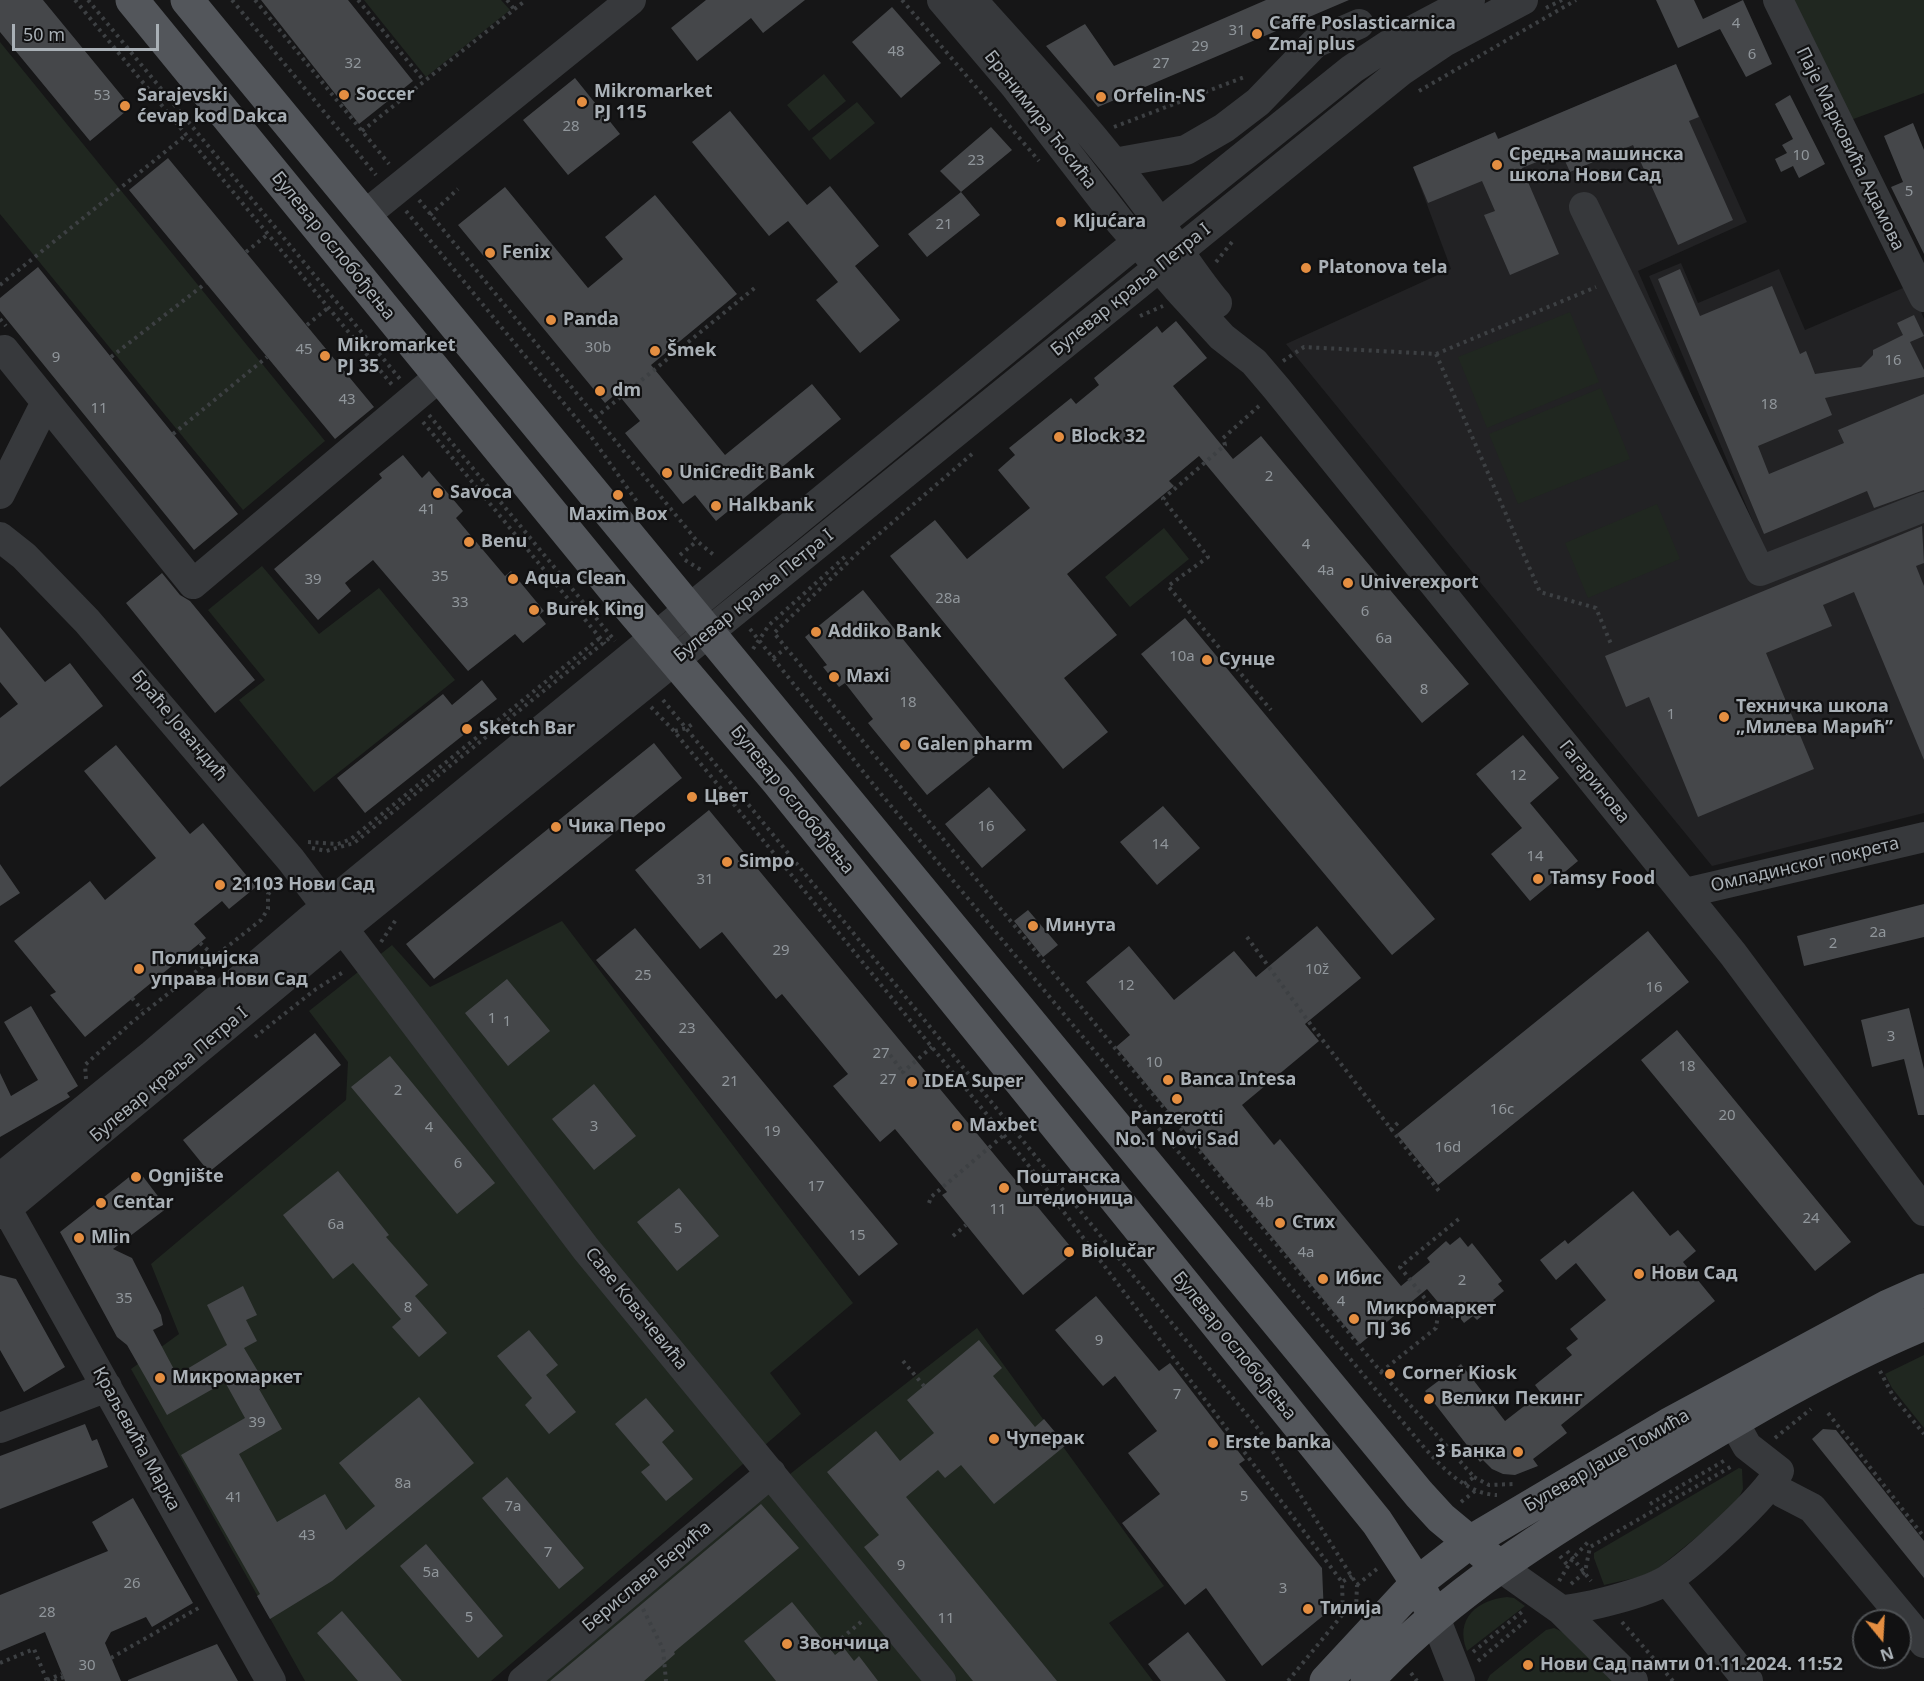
<!DOCTYPE html>
<meta charset="utf-8">
<style>
body{margin:0}
#map{position:relative;width:1924px;height:1681px;overflow:hidden;background:#161617;font-family:"Noto Sans",sans-serif}
canvas{display:block}
.north{position:absolute;left:1852px;top:1609px;width:60px;height:60px;box-sizing:border-box;background:#111112;border:2px solid #4e5154;border-radius:50%;rotate:162deg;font-size:16px;font-weight:700;line-height:24px;text-align:center;color:#a9b0b6}
.north::after{content:'';display:block;margin:auto;width:21px;height:27px;background:#e48e41;clip-path:polygon(50% 0,100% 100%,50% 72%,0 100%)}
.scale{position:absolute;left:12px;top:24px;width:147px;height:27px;box-sizing:border-box;border:3px solid #a9b0b6;border-top:0;padding-left:8px;font-size:18px;line-height:21px;white-space:nowrap;color:#a9b0b6;-webkit-text-stroke:4px #111112;paint-order:stroke}
</style>
<div id="map">
<canvas width="1924" height="1681"></canvas>
<div class="north">N</div>
<div class="scale">50 m</div>
</div>
<script>
const ctx = document.querySelector('canvas').getContext('2d');
ctx.lineJoin = 'round';
function paint(path, color) { ctx.fillStyle = color; ctx.fill(path, 'evenodd'); }
function stroke(path, color, width, dash) { ctx.strokeStyle = color; ctx.lineWidth = width; ctx.lineCap = dash ? 'butt' : 'round'; ctx.setLineDash(dash || []); ctx.stroke(path); }
function drawText(font, color, halo, rows, align = 'center') {
  ctx.font = font + ' "Noto Sans",sans-serif'; ctx.lineWidth = 4.5; ctx.setLineDash([]); ctx.textBaseline = 'middle'; ctx.strokeStyle = halo; ctx.fillStyle = color; for (const [text, x, y, turn = 0] of rows) {
    ctx.save(); ctx.translate(x, y); ctx.rotate((+turn || 0) * Math.PI / 180); ctx.textAlign = isNaN(turn) ? turn : align; if (halo) ctx.strokeText(text, 0, 0); ctx.fillText(text, 0, 0); ctx.restore();
  }
}
paint(new Path2D(`
 M1676 64 1747 222 1638 271 1769 574 1924 510V813L1712 866 1286 344 1451 269 1413 167 1495 132 1499 139Z
 M1681 263 1698 303 1779 269 1805 330 1910 285 1924 319V497L1770 562 1649 276Z`), '#222224');
paint(new Path2D(`
 M364 0H501L510 10 426 77Z
 M1790 0H1924V93L1848 121Z
 M0 42 325 441 243 510 0 214Z
 M824 74 846 101 809 131 787 105Z
 M857 102 875 123 830 160 812 138Z
 M1570 312 1599 382 1487 428 1458 357Z
 M1601 388 1630 459 1518 504 1489 434Z
 M1657 504 1680 559 1588 598 1565 543Z
 M1164 528 1189 559 1130 607 1105 577Z
 M262 566 319 634 379 588 455 680 314 792 239 700 265 680 208 610Z
 M562 921 853 1303 770 1373 801 1414 491 1681H305L131 1369 179 1334 151 1264 346 1100 348 1062 309 1011 392 945 430 987Z
 M977 1328 1164 1586 1109 1623 1153 1681H957L790 1474Z
 M1924 1355V1428L1892 1388 1885 1374Z
 M1739 1468 1742 1469 1743 1489 1735 1506 1656 1570 1639 1577 1604 1585 1594 1558V1553Z
 M773 1488 927 1681H542Z
 M1507 1597 1514 1598 1525 1606 1467 1651C1454 1618 1478 1600 1507 1597Z
 M1554 1628 1563 1632 1613 1681H1487L1490 1675 1546 1630Z`), '#202720');
paint(new Path2D(`
 M0 0H43L131 107 90 141 0 32Z
 M261 0H348L413 81 359 124Z
 M706 0H805L763 33 751 18 697 61 671 28Z
 M1266 0H1349L1098 107 1046 46 1085 24 1114 66Z
 M1656 0H1694L1703 19 1743 0 1772 64 1746 77 1720 29 1678 48Z
 M892 7 941 63 901 98 852 42Z
 M1676 64 1699 117 1689 121 1733 220 1678 245 1633 145 1570 172 1561 152 1522 168 1559 254 1510 275 1484 215 1495 211 1482 181 1428 203 1413 167 1495 132 1498 139Z
 M575 78 620 134 568 175 523 120Z
 M1790 95 1825 164 1799 178 1793 166 1781 172 1775 159 1787 153 1782 145 1793 139 1775 104Z
 M730 111 807 205 830 186 879 246 855 266 900 320 860 353 816 300 838 282 788 221 769 236 692 142Z
 M1913 123 1924 150V254L1891 187 1903 182 1884 136Z
 M991 127 1012 150 961 192 940 171Z
 M168 158 374 407 335 439 129 190Z
 M505 187 588 288 623 259 605 237 655 195 737 294 651 365 725 455 812 384 841 419 716 521 695 495 683 504 625 433 640 421 617 393 605 403 458 225Z
 M961 192 980 215 927 257 908 234Z
 M38 267 238 514 194 550 0 311V298Z
 M1680 269 1700 316 1772 286 1800 354 1806 351 1815 374 1861 367 1873 355V350L1903 335 1897 323 1914 315 1924 336 1910 342 1924 370V377L1825 398 1832 415 1758 446 1769 474 1844 443 1838 430 1924 394V490L1874 508 1867 491 1764 534 1658 279Z
 M1176 321 1207 358 1173 386 1233 459 1261 436 1469 684 1422 723 1199 456 1169 481 1174 486 1067 574 1117 635 1064 678 1108 732 1063 769 890 556 935 520 967 559 1030 508 998 470 1015 455 1009 448 1071 398 1076 404 1099 385 1094 378 1157 326 1162 333Z
 M403 455 422 478 429 471 463 511 456 518 505 576 511 571 544 611 539 615 546 624 523 643 515 634 468 671 373 560 345 583 351 591 318 620 274 569 382 478 379 474Z
 M1922 526 1924 563 1916 566 1924 586V760L1854 592 1823 605 1832 626 1766 653 1814 769 1698 817 1649 697 1626 707 1605 656Z
 M162 573 180 595 190 601 255 680 215 713 126 603Z
 M863 590 989 745 927 795 868 723 873 719 845 683 839 687 823 667 827 665 805 637Z
 M1185 618 1435 919 1392 955 1141 654Z
 M0 627 45 682 70 663 103 706 0 787V718L18 704 0 682Z
 M482 680 497 699 466 723 471 729 365 813 337 778 443 694 452 705Z
 M1523 735 1559 778 1530 803 1578 861 1530 901 1491 854 1522 828 1476 774Z
 M654 743 682 778 434 979 406 944Z
 M116 745 190 834 203 823 256 887 229 909 222 901 194 924 206 938 85 1037 50 995 56 992 14 941 90 881 105 900 156 858 84 771Z
 M989 787 1026 830 982 868 945 824Z
 M1163 806 1200 848 1157 885 1120 842Z
 M709 810 1075 1252 1023 1295 942 1195 947 1192 895 1129 880 1142 833 1086 848 1074 782 994 776 999 722 932 700 949 635 870Z
 M0 864 20 893 0 906Z
 M1924 904V937L1804 966 1797 936Z
 M1028 910 1058 945 1043 957 1014 921Z
 M1317 926 1361 978 1305 1024 1319 1041 1242 1105 1274 1145 1280 1139 1401 1286 1430 1262 1427 1258 1446 1241 1450 1245 1460 1237 1468 1247 1472 1243 1502 1281 1498 1284 1504 1291 1493 1300 1497 1304 1477 1320 1473 1316 1464 1323 1457 1314 1452 1319 1427 1289 1360 1344 1116 1047 1130 1035 1086 982 1129 946 1174 1000 1234 951 1256 977Z
 M635 928 898 1244 859 1276 596 960Z
 M1648 931 1689 982 1438 1185 1397 1134Z
 M507 979 550 1031 508 1066 465 1013Z
 M31 1006 78 1086 67 1093 70 1097 0 1137V1073L11 1096 38 1080 4 1022Z
 M1909 1008 1924 1069V1115H1918L1904 1059 1872 1067 1861 1020Z
 M1677 1030 1851 1242 1815 1271 1641 1060Z
 M315 1033 341 1065 209 1172 183 1140Z
 M390 1056 495 1183 457 1214 351 1087Z
 M594 1084 636 1136 594 1170 552 1119Z
 M138 1170 167 1208 113 1249 132 1258 161 1315 163 1325 153 1330 177 1375 227 1345 207 1305 243 1286 257 1315 246 1320 257 1341 244 1348 266 1385 259 1389 282 1429 239 1454 277 1522 325 1494 346 1530 375 1506 339 1463 419 1397 474 1463 332 1581 270 1619 257 1596 260 1594 181 1455 245 1418 225 1382 167 1415 127 1345 117 1337 60 1232Z
 M338 1171 389 1235 386 1237 428 1285 415 1296 447 1333 419 1357 392 1327 401 1319 353 1263 333 1279 283 1215Z
 M679 1188 719 1236 677 1271 637 1222Z
 M1633 1191 1670 1236 1678 1230 1696 1251 1683 1262 1715 1301 1561 1425 1567 1433 1533 1459 1538 1466 1515 1475 1503 1474 1492 1469 1483 1460 1480 1462 1425 1391 1461 1364 1505 1421 1541 1393 1535 1385 1572 1355 1566 1348 1578 1339 1570 1329 1606 1300 1576 1263 1556 1280 1540 1260 1565 1240 1568 1244Z
 M0 1275 16 1279 65 1367 24 1392 0 1350Z
 M1096 1296 1159 1371 1170 1363 1245 1460 1239 1464 1322 1568 1324 1615 1262 1666 1206 1588 1185 1605 1122 1523 1160 1494 1128 1453 1157 1431 1115 1376 1103 1386 1055 1330Z
 M529 1330 558 1365 546 1375 576 1412 549 1434 525 1405 532 1398 497 1356Z
 M979 1340 1002 1368 993 1376 1035 1427 1044 1419 1066 1445 994 1504 961 1465 945 1478 938 1470 906 1497 1057 1681H973L864 1547 879 1535 827 1472 876 1431 900 1461 934 1433 907 1400Z
 M646 1398 674 1431 662 1442 693 1479 666 1501 641 1472 650 1465 615 1424Z
 M85 1424 92 1441 97 1439 108 1467 0 1509V1456Z
 M1823 1429 1836 1430 1924 1541V1578L1812 1439Z
 M507 1477 584 1568 559 1589 482 1498Z
 M133 1498 193 1603 152 1627 146 1617 111 1632 105 1643 121 1681H65L45 1632 0 1651V1595L108 1551 92 1522Z
 M761 1504 799 1548 674 1652 675 1654 644 1681H550Z
 M426 1544 503 1636 478 1658 400 1566Z
 M792 1602 835 1655 844 1648 854 1661 859 1656 878 1681H776L744 1641Z
 M342 1611 402 1681H358L317 1633Z
 M1188 1632 1226 1681H1161L1148 1664Z
 M217 1644 238 1681H128V1680Z`), '#45474a');
stroke(new Path2D(`
 M75 0 393 386
 M88 0 400 379
 M232 0 376 175
 M255 0 389 164
 M358 0 424 81
 M507 0 514 9
 M902 0 1039 161
 M1546 8 1562 0
 M1419 91 1576 0
 M1114 127 1247 76
 M362 131 526 0
 M419 200 697 541 715 556
 M406 211 590 435 638 503
 M430 215 458 189
 M246 252 267 235
 M1216 262 1232 242
 M0 285 186 135
 M1140 316 1163 306
 M0 319 6 326
 M307 325 329 307
 M1436 354 1540 592 1596 608 1611 644
 M111 357 206 283
 M1283 361 1304 347 1436 354 1596 287
 M1259 406 1223 438 1225 445 1163 499 1208 557 1168 586 1271 710
 M429 415 615 641
 M595 418 757 286
 M423 422 605 644
 M173 434 267 357
 M972 454 865 546 774 633 1381 1372 1474 1477 1464 1484
 M680 555 697 541
 M685 560 701 570
 M750 629 877 789 1391 1408C1418 1438 1454 1494 1497 1495
 M753 649 769 625 847 555
 M773 658 786 648
 M663 700 1260 1431 1357 1585 1356 1610
 M651 707 674 731 1033 1171 1342 1582
 M675 731 687 728 695 722
 M308 842 338 844 351 839 601 637
 M312 848 326 851 354 843 612 636
 M1247 937 1314 1029 1439 1191
 M381 942 397 918
 M200 943 212 954
 M132 998 142 1010
 M255 1037 316 989 345 971
 M890 1055 903 1072
 M86 1079 85 1065 131 1023 261 920 268 909V894L281 883
 M909 1079 903 1072 932 1047
 M1390 1130 1400 1121
 M1018 1182 1033 1171
 M929 1203 931 1197 1004 1135
 M953 1236 966 1225
 M903 1361 924 1386
 M1880 1371 1893 1396 1924 1434
 M1381 1372 1436 1328 1438 1315 1400 1267 1460 1218
 M1828 1413 1924 1537
 M1775 1438 1811 1409
 M1474 1477 1489 1485 1514 1484
 M1461 1502 1475 1491
 M1650 1504 1727 1459
 M1567 1551 1591 1581
 M1560 1556 1569 1567
 M1559 1581 1573 1558 1588 1542
 M1571 1584 1585 1572 1590 1547 1734 1465
 M1357 1585 1378 1568
 M643 1609 663 1649 666 1681
 M1622 1622 1673 1681
 M830 1648 861 1622
 M1473 1652 1523 1611
 M111 1658 202 1606
 M1478 1661 1529 1618
 M0 1663 34 1649 47 1681
 M1411 1673 1417 1681
 M47 1680 62 1674
 M54 1681 64 1677
 M1288 1681 1343 1614 1342 1582 1352 1576`), '#3d4043', 4, [3, 4.5]);
stroke(new Path2D(`
 M942 0 1015 86 1121 223 1177 288 1222 337 1254 362 1277 389 1733 954 1924 1211
 M972 0C1031 66 1092 132 1145 203 1170 236 1190 271 1217 303
 M1778 0 1924 297
 M1114 163 1186 150 1224 128 1258 102 1315 43 1359 24
 M1584 207 1760 571 1924 507
 M365 215 631 0
 M4 350 193 584 440 376
 M0 494 46 402
 M0 537 24 556 87 621 291 860 586 1249 941 1681
 M1685 893 1924 837
 M0 1178 152 1055 310 920 1159 224 1352 69 1402 36 1470 0
 M0 1197 271 1681
 M0 1214 344 928 1401 71 1444 42 1523 0
 M0 1428 107 1387
 M1772 1484 1783 1493 1812 1508 1924 1643
 M1500 1567 1561 1610 1633 1681
 M1667 1580 1748 1681
 M1561 1610C1587 1608 1646 1593 1667 1580 1694 1562 1766 1497 1779 1471L1747 1446 1733 1421
 M1434 1615 1460 1681
 M523 1681 771 1473`), '#37393c', 30);
stroke(new Path2D(`
 M132 0 613 588 778 782 1377 1522 1417 1583 1434 1615
 M187 0 1419 1494 1441 1518 1500 1567
 M1326 1681 1417 1583 1470 1542 1671 1423 1888 1306 1924 1290
 M1367 1681C1451 1591 1551 1531 1655 1468 1743 1415 1830 1363 1924 1324`), '#53565b', 33);
for (const [x, y, r, color] of [
 [1257,34,6,"#e48e41"],
 [344,95,6,"#e48e41"],
 [1101,97,6,"#e48e41"],
 [582,102,6,"#e48e41"],
 [125,106,6,"#e48e41"],
 [1497,165,6,"#e48e41"],
 [1061,222,6,"#e48e41"],
 [490,253,6,"#e48e41"],
 [1306,268,6,"#e48e41"],
 [551,320,6,"#e48e41"],
 [655,351,6,"#e48e41"],
 [325,356,6,"#e48e41"],
 [600,391,6,"#e48e41"],
 [1059,437,6,"#e48e41"],
 [667,473,6,"#e48e41"],
 [438,493,6,"#e48e41"],
 [618,495,6,"#e48e41"],
 [716,506,6,"#e48e41"],
 [469,542,6,"#e48e41"],
 [513,579,6,"#e48e41"],
 [1348,583,6,"#e48e41"],
 [534,610,6,"#e48e41"],
 [816,632,6,"#e48e41"],
 [1207,660,6,"#e48e41"],
 [834,677,6,"#e48e41"],
 [1724,717,6,"#e48e41"],
 [467,729,6,"#e48e41"],
 [905,745,6,"#e48e41"],
 [692,797,6,"#e48e41"],
 [556,827,6,"#e48e41"],
 [727,862,6,"#e48e41"],
 [1538,879,6,"#e48e41"],
 [220,885,6,"#e48e41"],
 [1033,926,6,"#e48e41"],
 [139,969,6,"#e48e41"],
 [1168,1080,6,"#e48e41"],
 [912,1082,6,"#e48e41"],
 [1177,1099,6,"#e48e41"],
 [957,1126,6,"#e48e41"],
 [136,1177,6,"#e48e41"],
 [1004,1188,6,"#e48e41"],
 [101,1203,6,"#e48e41"],
 [1280,1223,6,"#e48e41"],
 [79,1238,6,"#e48e41"],
 [1069,1252,6,"#e48e41"],
 [1639,1274,6,"#e48e41"],
 [1323,1279,6,"#e48e41"],
 [1354,1319,6,"#e48e41"],
 [1390,1374,6,"#e48e41"],
 [160,1378,6,"#e48e41"],
 [1429,1399,6,"#e48e41"],
 [994,1439,6,"#e48e41"],
 [1213,1443,6,"#e48e41"],
 [1518,1452,6,"#e48e41"],
 [1308,1609,6,"#e48e41"],
 [787,1644,6,"#e48e41"],
 [1528,1665,6,"#e48e41"]
]) { const dot = new Path2D(); dot.arc(x, y, r, 0, 2 * Math.PI); ctx.fillStyle = color; ctx.fill(dot); stroke(dot, '#111112', 2); }
drawText('15px', '#90969b', null, [
 ["4",1736,24],
 ["31",1237,31],
 ["29",1200,47],
 ["48",896,52],
 ["6",1752,55],
 ["32",353,64],
 ["27",1161,64],
 ["53",102,96],
 ["28",571,127],
 ["10",1801,156],
 ["23",976,161],
 ["5",1909,192],
 ["21",944,225],
 ["30b",598,348],
 ["45",304,350],
 ["9",56,358],
 ["16",1893,361],
 ["43",347,400],
 ["18",1769,405],
 ["11",99,409],
 ["2",1269,477],
 ["41",427,510],
 ["4",1306,545],
 ["4a",1326,571],
 ["35",440,577],
 ["39",313,580],
 ["28a",948,599],
 ["33",460,603],
 ["6",1365,612],
 ["6a",1384,639],
 ["10a",1182,657],
 ["8",1424,690],
 ["18",908,703],
 ["1",1671,715],
 ["12",1518,776],
 ["16",986,827],
 ["14",1160,845],
 ["14",1535,857],
 ["31",705,880],
 ["2a",1878,933],
 ["2",1833,944],
 ["29",781,951],
 ["10ž",1317,970],
 ["25",643,976],
 ["12",1126,986],
 ["16",1654,988],
 ["1",492,1019],
 ["1",507,1022],
 ["23",687,1029],
 ["3",1891,1037],
 ["27",881,1054],
 ["10",1154,1063],
 ["18",1687,1067],
 ["27",888,1080],
 ["21",730,1082],
 ["2",398,1091],
 ["16c",1502,1110],
 ["20",1727,1116],
 ["3",594,1127],
 ["4",429,1128],
 ["19",772,1132],
 ["16d",1448,1148],
 ["6",458,1164],
 ["17",816,1187],
 ["4b",1265,1203],
 ["11",998,1210],
 ["24",1811,1219],
 ["6a",336,1225],
 ["5",678,1229],
 ["15",857,1236],
 ["4a",1306,1253],
 ["2",1462,1281],
 ["35",124,1299],
 ["4",1341,1302],
 ["8",408,1308],
 ["9",1099,1341],
 ["7",1177,1395],
 ["39",257,1423],
 ["8a",403,1484],
 ["5",1244,1497],
 ["41",234,1498],
 ["7a",513,1507],
 ["43",307,1536],
 ["7",548,1553],
 ["9",901,1566],
 ["5a",431,1573],
 ["26",132,1584],
 ["3",1283,1589],
 ["28",47,1613],
 ["5",469,1618],
 ["11",946,1619],
 ["30",87,1666]
]);
drawText('bold 18px', '#a9b0b6', '#111112', [
 ["Caffe Poslasticarnica",1269,24],
 ["Zmaj plus",1269,45],
 ["Mikromarket",594,92],
 ["PJ 115",594,113],
 ["Soccer",356,95],
 ["Sarajevski",137,96],
 ["ćevap kod Dakca",137,117],
 ["Orfelin-NS",1113,97],
 ["Средња машинска",1509,155],
 ["школа Нови Сад",1509,176],
 ["Kljućara",1073,222],
 ["Fenix",502,253],
 ["Platonova tela",1318,268],
 ["Panda",563,320],
 ["Mikromarket",337,346],
 ["PJ 35",337,367],
 ["Šmek",667,351],
 ["dm",612,391],
 ["Block 32",1071,437],
 ["UniCredit Bank",679,473],
 ["Savoca",450,493],
 ["Halkbank",728,506],
 ["Maxim Box",618,515,"center"],
 ["Benu",481,542],
 ["Aqua Clean",525,579],
 ["Univerexport",1360,583],
 ["Burek King",546,610],
 ["Addiko Bank",828,632],
 ["Сунце",1219,660],
 ["Maxi",846,677],
 ["Техничка школа",1736,707],
 ["„Милева Марић”",1736,728],
 ["Sketch Bar",479,729],
 ["Galen pharm",917,745],
 ["Цвет",704,797],
 ["Чика Перо",568,827],
 ["Simpo",739,862],
 ["Tamsy Food",1550,879],
 ["21103 Нови Сад",232,885],
 ["Минута",1045,926],
 ["Полицијска",151,959],
 ["управа Нови Сад",151,980],
 ["Banca Intesa",1180,1080],
 ["IDEA Super",924,1082],
 ["Panzerotti",1177,1119,"center"],
 ["No.1 Novi Sad",1177,1140,"center"],
 ["Maxbet",969,1126],
 ["Ognjište",148,1177],
 ["Поштанска",1016,1178],
 ["штедионица",1016,1199],
 ["Centar",113,1203],
 ["Стих",1292,1223],
 ["Mlin",91,1238],
 ["Biolučar",1081,1252],
 ["Нови Сад",1651,1274],
 ["Ибис",1335,1279],
 ["Микромаркет",1366,1309],
 ["ПЈ 36",1366,1330],
 ["Corner Kiosk",1402,1374],
 ["Микромаркет",172,1378],
 ["Велики Пекинг",1441,1399],
 ["Чуперак",1006,1439],
 ["Erste banka",1225,1443],
 ["3 Банка",1506,1452,"right"],
 ["Тилија",1320,1609],
 ["Звончица",799,1644],
 ["Нови Сад памти 01.11.2024. 11:52",1540,1665]
], 'left');
drawText('18px', '#a9b0b6', '#111112', [
 ["Бранимира Ћосића",1040,120,52],
 ["Паје Марковића Адамова",1850,149,64],
 ["Булевар ослобођења",333,246,51],
 ["Булевар краља Петра I",1131,290,-39],
 ["Булевар краља Петра I",754,596,-39],
 ["Браће Јовандић",179,726,50],
 ["Гагаринова",1594,782,51],
 ["Булевар ослобођења",792,800,51],
 ["Омладинског покрета",1805,865,-13],
 ["Булевар краља Петра I",169,1075,-40],
 ["Саве Ковачевића",636,1309,51],
 ["Булевар ослобођења",1234,1346,51],
 ["Краљевића Марка",136,1439,61],
 ["Булевар Јаше Томића",1607,1461,-30],
 ["Берислава Берића",647,1577,-40]
]);
</script>
